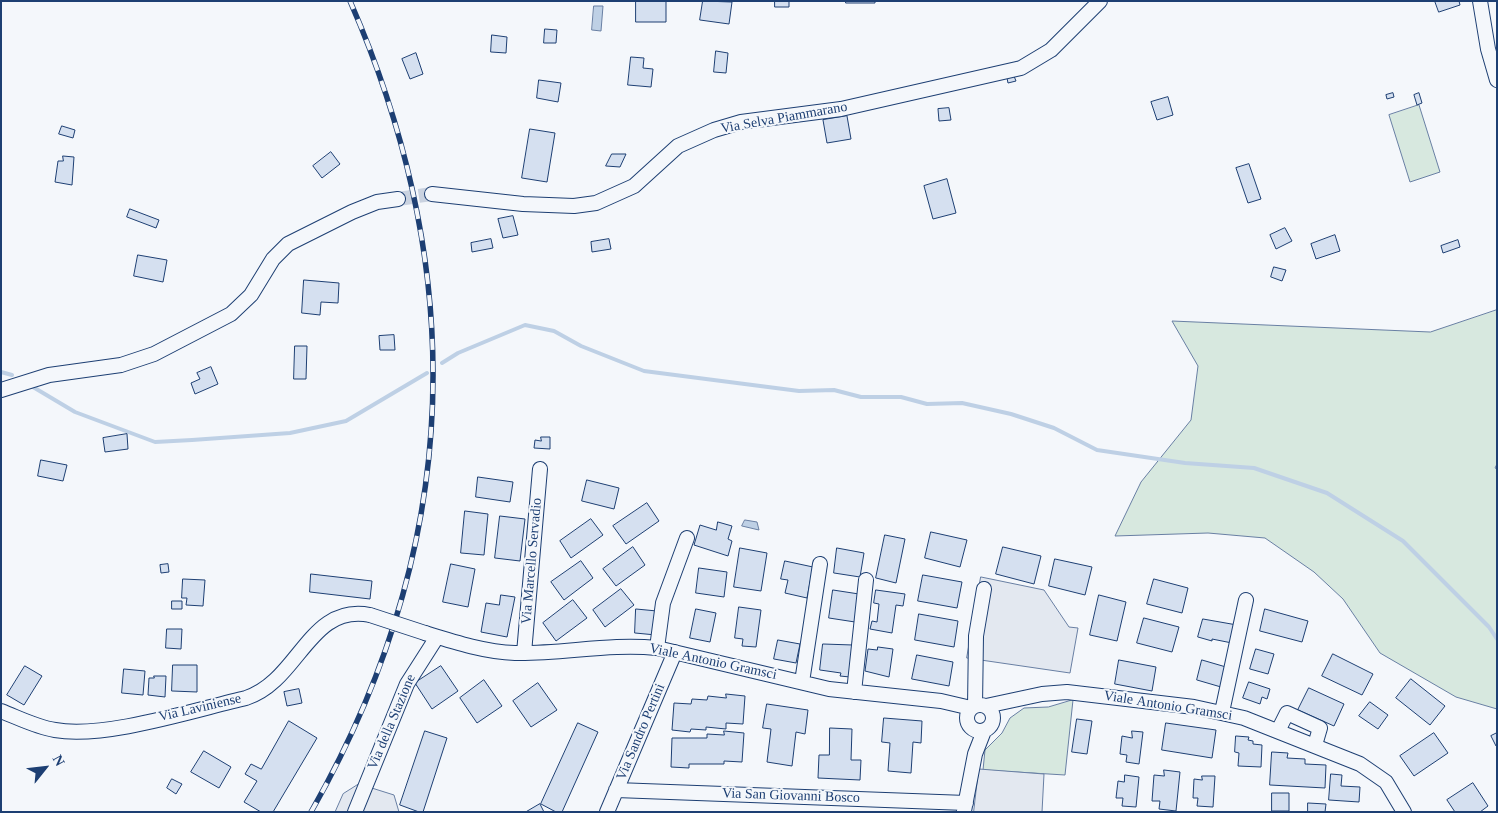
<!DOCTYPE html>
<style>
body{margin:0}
#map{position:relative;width:1498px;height:813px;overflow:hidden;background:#f4f7fb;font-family:Georgia,serif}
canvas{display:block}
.frame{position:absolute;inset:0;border:2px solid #1d3f73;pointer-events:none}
.north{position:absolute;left:20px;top:743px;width:50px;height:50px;-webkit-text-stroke:4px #f4f7fb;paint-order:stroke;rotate:61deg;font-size:14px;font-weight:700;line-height:20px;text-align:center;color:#1d3f73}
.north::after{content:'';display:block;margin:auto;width:18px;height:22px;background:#1d3f73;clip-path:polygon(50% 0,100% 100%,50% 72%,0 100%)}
</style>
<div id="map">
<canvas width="1498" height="813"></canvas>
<div class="frame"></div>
<div class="north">N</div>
</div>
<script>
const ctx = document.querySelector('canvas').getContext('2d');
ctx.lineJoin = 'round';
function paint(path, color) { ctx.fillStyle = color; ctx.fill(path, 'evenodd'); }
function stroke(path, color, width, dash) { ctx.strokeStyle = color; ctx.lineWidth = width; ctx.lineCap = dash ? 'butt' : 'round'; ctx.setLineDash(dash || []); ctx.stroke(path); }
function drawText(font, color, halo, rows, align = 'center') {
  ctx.font = font + ' Georgia,serif'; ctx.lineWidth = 4; ctx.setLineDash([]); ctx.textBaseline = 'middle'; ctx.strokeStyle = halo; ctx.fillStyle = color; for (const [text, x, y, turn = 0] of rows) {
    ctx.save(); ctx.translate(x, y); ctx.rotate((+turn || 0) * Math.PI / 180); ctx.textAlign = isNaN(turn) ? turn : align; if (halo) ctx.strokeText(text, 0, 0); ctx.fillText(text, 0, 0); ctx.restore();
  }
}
const green = new Path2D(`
 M1419 105 1440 172 1410 182 1389 115Z
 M1497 310V464L1495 468 1497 469V709L1456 697 1380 653 1343 599 1314 572 1265 538 1208 533 1115 536 1141 482 1191 420 1198 366 1172 321 1430 332Z
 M1073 700 1065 775 983 770 985 750 1002 733 1010 718 1024 708 1048 707Z`);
paint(green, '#d7e8df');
stroke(green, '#687fa3', 1);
const parking = new Path2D(`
 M981 577 1044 590 1069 627 1078 628 1070 673 967 658Z
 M979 769 1044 774 1042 812H974Z
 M359 784 394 795 399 812H335L343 794Z`);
paint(parking, '#e3e8f0');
stroke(parking, '#687fa3', 1);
const water = new Path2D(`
 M594 6H603L601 31 592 30Z
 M745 520 757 522 759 530 742 526Z`);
paint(water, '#bed0e5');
stroke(water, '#687fa3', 1);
stroke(new Path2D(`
 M442 363 458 353 525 325 554 331 581 346 644 371 799 391 834 390 861 397H901L927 404 962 403 1011 414 1054 428 1097 450 1185 463 1254 468 1327 493 1403 541 1489 627 1497 639
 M1 372 12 375
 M33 387 75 412 155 442 192 440 290 433 346 421 427 373`), '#bed0e5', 4);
const building = new Path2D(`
 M636 1H666V22H636Z
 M703 1 732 2 729 24 700 20Z
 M775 1H789V7H775Z
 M846 1H875V3H846Z
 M1435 1H1459L1460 5 1439 12Z
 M545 29 557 30 556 43H544Z
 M492 35 507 37 506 53 491 52Z
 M716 51 728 53 726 73 714 72Z
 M416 53 423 74 410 79 402 59Z
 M631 57 644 58 643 68 653 69 651 87 628 85Z
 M1014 76 1016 81 1008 83 1007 78Z
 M539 80 561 83 558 102 537 98Z
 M1393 93 1394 97 1387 99 1386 95Z
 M1419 93 1422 103 1417 105 1414 95Z
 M1168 97 1173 115 1157 120 1151 102Z
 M949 108 951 120 939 121 938 109Z
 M847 116 851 139 827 143 823 120Z
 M62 126 75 130 73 138 59 134Z
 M530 129 555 133 547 182 522 178Z
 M331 152 340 164 322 178 313 166Z
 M612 154H626L620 167 606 166Z
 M63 156 74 157 72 185 55 182 58 161H63Z
 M1249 164 1261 199 1248 203 1236 168Z
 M947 179 956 213 933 219 924 186Z
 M130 209 159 220 156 228 127 217Z
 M513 216 518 235 503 238 498 219Z
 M1285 228 1292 241 1276 249 1270 235Z
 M1335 235 1340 251 1316 259 1311 244Z
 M491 239 493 248 472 252 471 243Z
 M609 239 611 249 592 252 591 242Z
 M1458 240 1460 247 1443 253 1441 246Z
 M138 255 167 260 163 282 134 276Z
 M1274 267 1286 270 1282 281 1271 277Z
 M304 280 339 283 338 303 321 302 320 315 302 313Z
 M394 335 395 350H380L379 336Z
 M295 346H307L306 379H294Z
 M211 367 218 384 195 394 191 383 200 379 197 373Z
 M127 434 128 449 105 452 103 438Z
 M541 437H550V449L534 448 535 440 541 441Z
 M41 460 67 465 63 481 38 476Z
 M478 477 513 482 510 502 476 497Z
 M587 480 619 488 614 509 582 501Z
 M647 503 659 521 626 544 613 526Z
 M465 511 488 514 484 555 461 553Z
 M500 516 525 519 520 561 495 558Z
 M591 519 603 535 571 558 560 541Z
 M718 522 732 526 728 539 732 541 728 556 694 545 700 525 716 530Z
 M931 532 967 540 960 567 925 558Z
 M885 535 905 539 896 583 876 578Z
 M633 547 645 565 616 586 603 569Z
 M1003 547 1041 556 1034 584 996 574Z
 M740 548 767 553 761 591 734 587Z
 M837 548 864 553 860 577 834 573Z
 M1055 559 1092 567 1085 595 1049 586Z
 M581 561 593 578 564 600 551 582Z
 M785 561 813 567 807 598 785 593 788 580 781 579Z
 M168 564 169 572 161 573 160 565Z
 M451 564 475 569 468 607 443 602Z
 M699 568 727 572 724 597 696 593Z
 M311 574 372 581 370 599 310 592Z
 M923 575 962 582 957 608 918 601Z
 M183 579 205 580 203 606 186 605 187 598H182Z
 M1154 579 1188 588 1182 613 1147 604Z
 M621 589 634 605 605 627 593 610Z
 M833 590 859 594 855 622 829 618Z
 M876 590 905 594 903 606 896 605 892 633 870 629 872 621 877 622 879 604 874 603Z
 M501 595 515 597 507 637 481 632 486 603 499 605Z
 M1099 595 1126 602 1117 641 1090 635Z
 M573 600 587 618 556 641 543 623Z
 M172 601H182V609H172Z
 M739 607 761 610 756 647 742 646 743 639 735 638Z
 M636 609 657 611 656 635 635 633Z
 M696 609 716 613 710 642 690 638Z
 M1265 609 1308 621 1302 642 1260 631Z
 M919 614 958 621 954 647 915 640Z
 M1144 618 1179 627 1172 652 1137 643Z
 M1203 619 1237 625 1232 643 1212 639V641L1198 637Z
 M167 629H182L181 649 166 648Z
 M778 640 800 644 796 663 774 659Z
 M823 644 853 645 850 677 840 676 841 673 820 670Z
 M878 647 893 649 889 677 865 671 868 649 877 650Z
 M1256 649 1274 654 1268 674 1250 669Z
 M1333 654 1373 674 1362 695 1322 676Z
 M917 655 953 662 949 686 912 679Z
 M1119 660 1156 667 1152 691 1115 684Z
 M1202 660 1226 667 1221 687 1197 680Z
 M173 665H197V692L172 691Z
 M25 666 42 676 24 705 7 695Z
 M441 666 458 691 432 709 415 683Z
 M124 669 145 671 143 695 122 693Z
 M154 676H166L165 697 148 695 149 678H154Z
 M1411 679 1445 706 1430 725 1396 698Z
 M484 680 502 706 477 723 460 698Z
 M1249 682 1270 689 1267 699 1262 697 1260 704 1243 698Z
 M538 683 557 710 531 727 513 701Z
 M1309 688 1344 704 1334 726 1298 710Z
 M299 689 302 703 287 706 284 692Z
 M726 694 745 696 743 724 726 723V729L706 727V730L691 729 690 732 672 730 674 703 691 704 692 699 707 700 708 696 726 698Z
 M1370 702 1388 715 1378 729 1359 716Z
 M767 704 808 710 805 734 796 732 792 766 767 762 771 729 763 728Z
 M884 718 922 721 921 743 913 742 911 773 888 771 890 743 882 742Z
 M1077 719 1092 721 1087 754 1072 752Z
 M289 721 317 738 273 812H261L244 802 257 781 245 774 251 764 261 769Z
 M578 723 598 732 562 812H556L541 804Z
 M1166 723 1216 730 1212 758 1162 750Z
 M830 728 852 729 851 760H861L860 780 818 778 819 755H829Z
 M425 731 447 738 423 812H419L400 805Z
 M724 731 744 733 742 762 724 761V764H689V768L671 767 672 738H707V734L724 735Z
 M1132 731 1143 732 1139 764 1126 762 1127 755 1120 754 1122 736 1132 738Z
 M1434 733 1448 753 1414 776 1400 756Z
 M1497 733V746H1496L1491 736Z
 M1236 736 1249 737 1248 740 1253 741V744L1262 745 1261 767 1238 766 1239 753 1235 752Z
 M204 751 231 767 219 788 191 772Z
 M1272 752 1288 753 1287 758 1305 759V764L1326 765 1325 788 1270 785Z
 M1164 770 1180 772 1176 811 1159 809 1160 801H1152L1154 775 1164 776Z
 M1331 774 1342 775 1341 786 1360 787 1359 802 1329 800Z
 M1125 775 1139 777 1136 807 1122 806 1123 798H1116L1118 781 1124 782Z
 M1202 776H1215L1213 807 1197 806 1198 798H1193L1194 779 1202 780Z
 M172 779 182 784 176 794 167 788Z
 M1473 783 1488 806 1480 812H1455L1447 800Z
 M1272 793H1289V811H1272Z
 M1308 803 1326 804 1325 812H1308Z
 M540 804 544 812H526Z`);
paint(building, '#d5e0f0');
stroke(building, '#1d3f73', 1);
stroke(new Path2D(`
 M398 199 432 194`), '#c9d2e0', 14, [14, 7]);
const minor = new Path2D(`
 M1480 1 1488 49 1497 80
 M432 194 523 204 574 206 596 203 634 186 678 146 714 130 741 122 841 109 1021 68 1051 50 1100 1
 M1 390 49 375 121 365 154 354 231 314 251 295 273 259 288 244 352 212 377 202 398 199
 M425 633C454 642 485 652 515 653 563 654 610 643 657 648L829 689 941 701 971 708
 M657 648 663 603 687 538
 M524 653 540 469
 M802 682 820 564
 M854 692 866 580
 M967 718a13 13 0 1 1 26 0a13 13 0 1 1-26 0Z
 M975 706 976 636 984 589
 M986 706 1042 694 1067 692 1194 707 1244 718 1360 764 1386 782 1404 812
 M1 711C19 718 36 727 55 730 105 739 194 710 246 698 299 681 309 603 370 615
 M1222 712 1246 600
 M1278 731 1287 713 1320 728 1315 745
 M616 790 966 803
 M964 811 975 754 984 731
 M355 812 407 684 437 637
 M607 812 675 652`);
stroke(minor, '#1d3f73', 16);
stroke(minor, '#f4f7fb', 14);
const rail = new Path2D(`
 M311 812C461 549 471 278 350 1`);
stroke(rail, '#1d3f73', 5.5);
stroke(rail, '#f4f7fb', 4, [11]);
const minorBridge = new Path2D(`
 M370 615 425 633`);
stroke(minorBridge, '#1d3f73', 16, []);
stroke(minorBridge, '#f4f7fb', 14);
drawText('14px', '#1d3f73', '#f4f7fb', [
 ["Via Selva Piammarano",784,118,-10],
 ["Via Marcello Servadio",532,561,-85],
 ["Viale Antonio Gramsci",713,662,12],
 ["Viale Antonio Gramsci",1168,706,9],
 ["Via Laviniense",200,708,-13],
 ["Via della Stazione",392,722,-67],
 ["Via Sandro Pertini",641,732,-67],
 ["Via San Giovanni Bosco",791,796,2]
]);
</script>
